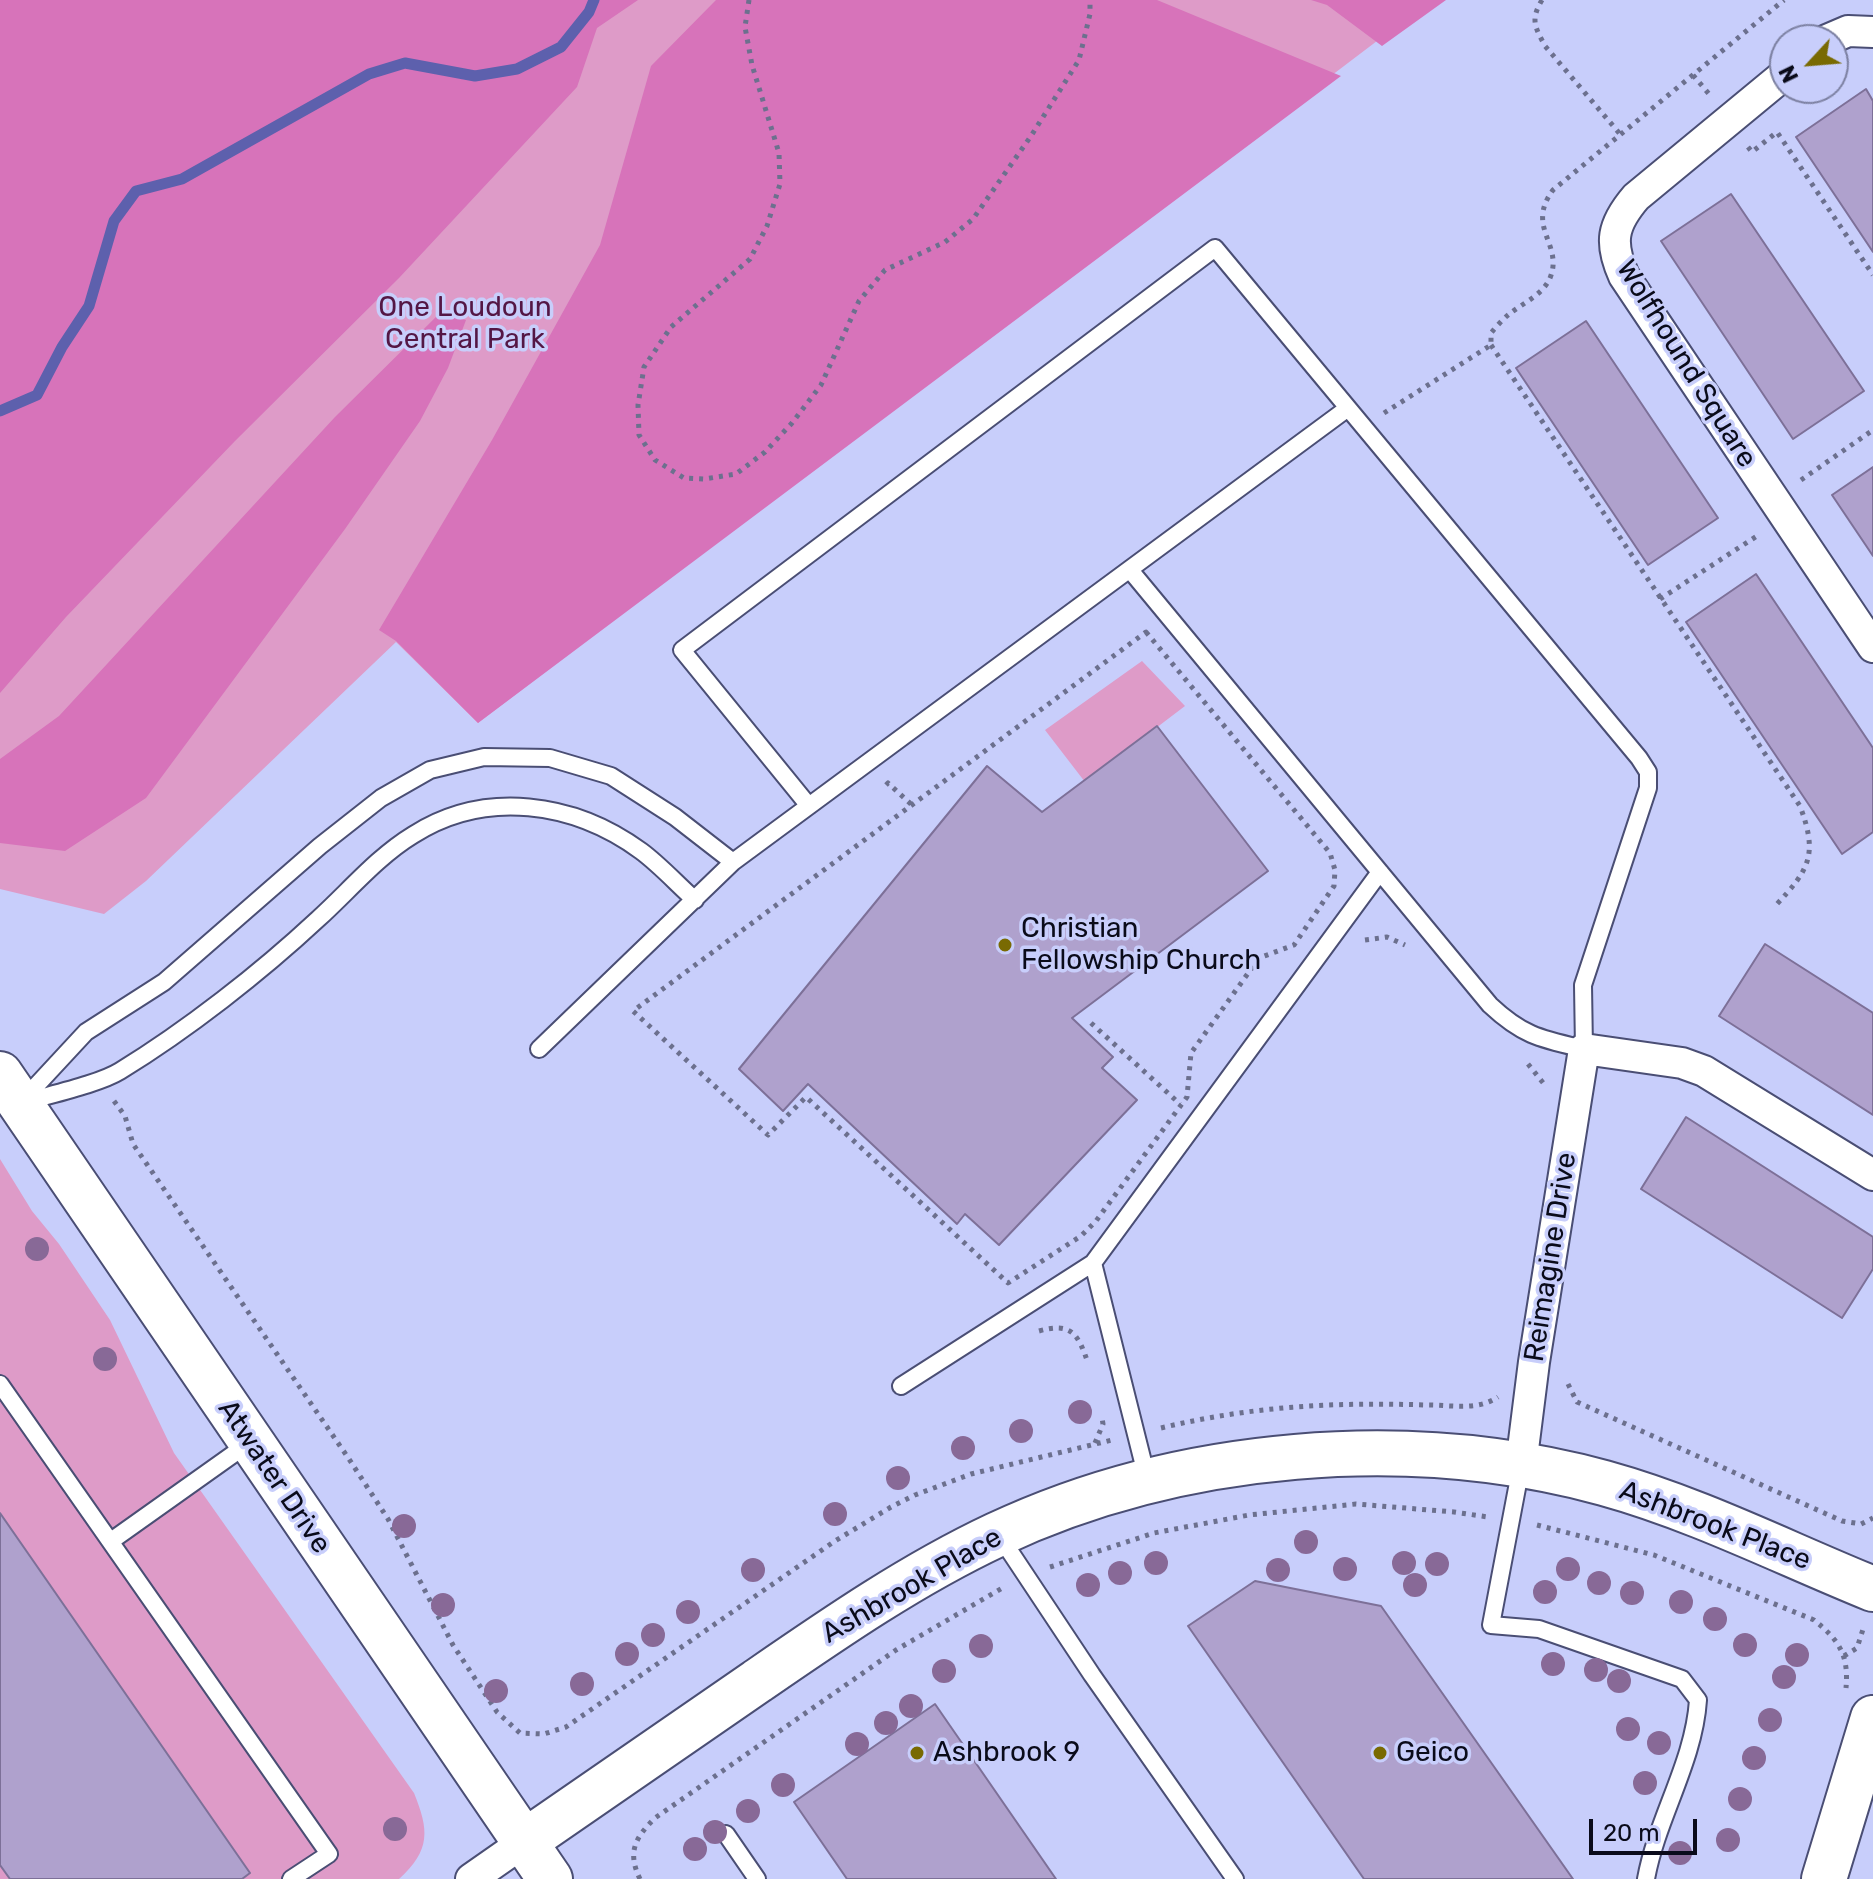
<!DOCTYPE html>
<style>
body{margin:0}
#map{position:relative;width:1873px;height:1879px;overflow:hidden;background:#c8cefb;font-family:Rubik,sans-serif}
canvas{display:block}
.north{position:absolute;left:1769px;top:24px;width:80px;height:80px;box-sizing:border-box;background:#c8cefb;border:2px solid #7c80a1;border-radius:50%;rotate:244deg;font-size:22px;font-weight:700;line-height:32px;text-align:center;color:#0a0b1a}
.north::after{content:'';display:block;margin:auto;width:28px;height:36px;background:#796a02;clip-path:polygon(50% 0,100% 100%,50% 72%,0 100%)}
.scale{position:absolute;left:1589px;top:1819px;width:108px;height:36px;box-sizing:border-box;border:4px solid #0a0b1a;border-top:0;padding-left:10px;font-size:24px;line-height:28px;white-space:nowrap;color:#0a0b1a;-webkit-text-stroke:6px #c8cefb;paint-order:stroke}
</style>
<div id="map">
<canvas width="1873" height="1879"></canvas>
<div class="north">N</div>
<div class="scale">20 m</div>
</div>
<script>
const ctx = document.querySelector('canvas').getContext('2d');
ctx.lineJoin = 'round';
function paint(path, color) { ctx.fillStyle = color; ctx.fill(path, 'evenodd'); }
function stroke(path, color, width, dash) { ctx.strokeStyle = color; ctx.lineWidth = width; ctx.lineCap = dash ? 'butt' : 'round'; ctx.setLineDash(dash || []); ctx.stroke(path); }
function drawText(font, color, halo, rows, align = 'center') {
  ctx.font = font + ' Rubik,sans-serif'; ctx.lineWidth = 7; ctx.setLineDash([]); ctx.textBaseline = 'middle'; ctx.strokeStyle = halo; ctx.fillStyle = color; for (const [text, x, y, turn = 0] of rows) {
    ctx.save(); ctx.translate(x, y); ctx.rotate((+turn || 0) * Math.PI / 180); ctx.textAlign = isNaN(turn) ? turn : align; if (halo) ctx.strokeText(text, 0, 0); ctx.fillText(text, 0, 0); ctx.restore();
  }
}
paint(new Path2D(`
 M0 0H1431L478 723 396 642 146 881 104 914 0 889Z
 M1142 661 1185 706 1085 782 1045 730Z
 M0 1159 32 1211 59 1244 110 1320 174 1453 414 1793C429 1830 431 1850 399 1879H0Z`), '#de9bc8');
paint(new Path2D(`
 M0 0H638L597 28 577 87 399 278 235 441 66 617 0 693Z
 M716 0H1157L1341 76 478 723 396 641 379 630 492 440 600 245 651 66Z
 M1311 0H1446L1382 46 1327 5Z
 M441 312 466 320 448 368 420 421 345 529 146 798 65 851 0 843V759L59 716 335 417Z`), '#d773ba');
stroke(new Path2D(`
 M0 411 37 395 62 347 89 306 114 221 136 191 182 179 369 74 405 63 475 76 517 69 561 47 589 12 594 0`), '#5d60ad', 11);
const building = new Path2D(`
 M1866 89 1873 101V252L1796 137Z
 M1731 194 1864 391 1793 439 1661 241Z
 M1586 321 1718 518 1648 565 1516 368Z
 M1873 467V556L1832 495Z
 M1756 574 1873 748V832L1842 854 1686 622Z
 M1157 726 1268 871 1072 1018 1113 1057 1102 1068 1137 1100 999 1245 965 1214 957 1224 808 1084 783 1111 739 1069 987 766 1042 812Z
 M1765 944 1873 1013V1115L1719 1016Z
 M1686 1117 1873 1237V1269L1842 1318 1641 1189Z
 M0 1513 250 1873 242 1879H10L0 1865Z
 M1255 1581 1381 1606 1573 1879H1364L1188 1626Z
 M935 1704 1056 1879H847L794 1802Z`);
paint(building, '#afa1cd');
stroke(building, '#7d7098', 2);
const lane = new Path2D(`
 M809 806 682 650 1215 248 1639 758 1648 772V788L1583 985 1584 1049C1541 1039 1523 1036 1490 1005L1130 570
 M539 1049 733 862 1348 408
 M22 1101 86 1032 164 982 320 846 381 798 430 770 484 757 550 758 611 776 675 817 733 862
 M22 1103C48 1095 99 1084 120 1071 187 1030 260 973 318 919 349 891 377 857 413 835 485 789 574 802 641 851 660 865 677 884 695 900
 M0 1384 329 1854 291 1879
 M901 1386 1093 1263
 M1521 1467 1491 1625 1539 1629 1682 1679 1698 1700C1694 1762 1657 1818 1646 1879
 M1147 1478 1093 1263 1380 872
 M999 1535 1092 1675 1235 1879
 M111 1541 249 1443
 M726 1834 757 1879`);
const street = new Path2D(`
 M1827 40 1848 31 1873 32
 M1785 74 1636 197C1612 225 1609 243 1624 276L1873 647
 M1521 1465 1534 1362 1584 1049 1682 1063 1704 1071 1873 1175
 M471 1879 524 1842`);
const secondary = new Path2D(`
 M0 1074 550 1879
 M524 1842C601 1789 679 1735 756 1682 833 1629 911 1575 996 1535 1179 1449 1409 1430 1604 1483 1698 1509 1784 1553 1873 1589
 M1824 1879 1873 1718`);
stroke(lane, '#4a4e74', 20);
stroke(street, '#4a4e74', 34);
stroke(secondary, '#4a4e74', 48);
stroke(new Path2D(`
 M749 0 745 27 752 65 779 153 780 184 767 226 750 259 671 327 644 367 638 405 639 435 655 460 684 478 704 479 736 474 765 452 792 423 821 385 859 301 885 270 945 242 973 219 1031 136 1079 60 1090 14V0
 M1542 0C1530 20 1535 27 1545 46L1620 134
 M1693 75 1709 94
 M1748 147 1752 152 1777 132 1873 275
 M1491 345 1800 806C1818 854 1810 869 1776 905
 M1384 413 1491 345V333C1496 327 1502 320 1508 315 1521 304 1543 295 1550 278 1564 244 1525 228 1553 190L1784 0
 M1801 480 1873 430
 M1660 599 1760 534
 M1146 632 1330 853 1335 870 1334 886 1294 945 1259 958 1191 1053 1187 1097 1096 1221 1081 1236 1008 1283 806 1097 768 1135 633 1011Z
 M886 785 888 783 912 805
 M1365 940 1387 937 1405 945
 M1091 1023 1180 1104
 M1528 1064 1544 1084
 M114 1101 125 1116 133 1144 349 1459 388 1519 453 1645 497 1712 520 1733 544 1734 566 1727 835 1541 891 1507 915 1495 971 1474 1112 1440
 M1039 1331C1072 1322 1078 1334 1088 1363
 M1568 1384 1577 1402 1842 1521 1861 1524 1873 1518
 M1161 1428C1252 1406 1334 1402 1427 1405 1452 1405 1477 1411 1498 1397
 M1095 1443 1103 1424 1102 1418
 M1537 1525 1654 1555 1814 1620C1839 1640 1849 1655 1846 1688
 M1050 1567 1154 1533 1249 1515 1356 1504 1454 1512 1488 1517
 M1844 1656 1857 1648 1864 1626
 M640 1879C627 1852 635 1838 655 1818L896 1650 1004 1587`), '#6c708e', 5, [4, 6]);
stroke(lane, '#fff', 16);
stroke(street, '#fff', 30);
stroke(secondary, '#fff', 44);
ctx.fillStyle = '#886997';
for (const [x, y] of [
 [37,1249],
 [105,1359],
 [1080,1412],
 [1021,1431],
 [963,1448],
 [898,1478],
 [835,1514],
 [404,1526],
 [1306,1542],
 [1156,1563],
 [1404,1563],
 [1437,1564],
 [1345,1569],
 [1568,1569],
 [753,1570],
 [1278,1570],
 [1120,1573],
 [1599,1583],
 [1088,1585],
 [1415,1585],
 [1545,1592],
 [1632,1593],
 [1681,1602],
 [443,1605],
 [688,1612],
 [1715,1619],
 [653,1635],
 [1745,1645],
 [981,1646],
 [627,1654],
 [1797,1655],
 [1553,1664],
 [1596,1670],
 [944,1671],
 [1784,1677],
 [1619,1681],
 [582,1684],
 [496,1691],
 [911,1706],
 [1770,1720],
 [886,1723],
 [1628,1729],
 [1659,1743],
 [857,1744],
 [1754,1758],
 [1645,1783],
 [783,1785],
 [1740,1799],
 [748,1811],
 [395,1829],
 [715,1832],
 [1728,1840],
 [695,1849],
 [1680,1853]
]) { ctx.beginPath(); ctx.arc(x, y, 12, 0, 2 * Math.PI); ctx.fill(); }
for (const [x, y, r, color] of [
 [1005,945,8,"#796a02"],
 [917,1753,8,"#796a02"],
 [1380,1753,8,"#796a02"]
]) { const dot = new Path2D(); dot.arc(x, y, r, 0, 2 * Math.PI); ctx.fillStyle = color; ctx.fill(dot); stroke(dot, '#c8cefb', 3); }
drawText('28px', '#541645', '#c8cefb', [
 ["One Loudoun",465,308],
 ["Central Park",465,340]
]);
drawText('28px', '#0a0b1a', '#c8cefb', [
 ["Wolfhound Square",1686,364,58],
 ["Reimagine Drive",1551,1257,-81],
 ["Atwater Drive",274,1477,56],
 ["Ashbrook Place",1715,1526,21],
 ["Ashbrook Place",912,1586,-30]
]);
drawText('28px', '#0a0b1a', '#c8cefb', [
 ["Christian",1021,929],
 ["Fellowship Church",1021,961],
 ["Ashbrook 9",933,1753],
 ["Geico",1396,1753]
], 'left');
</script>
